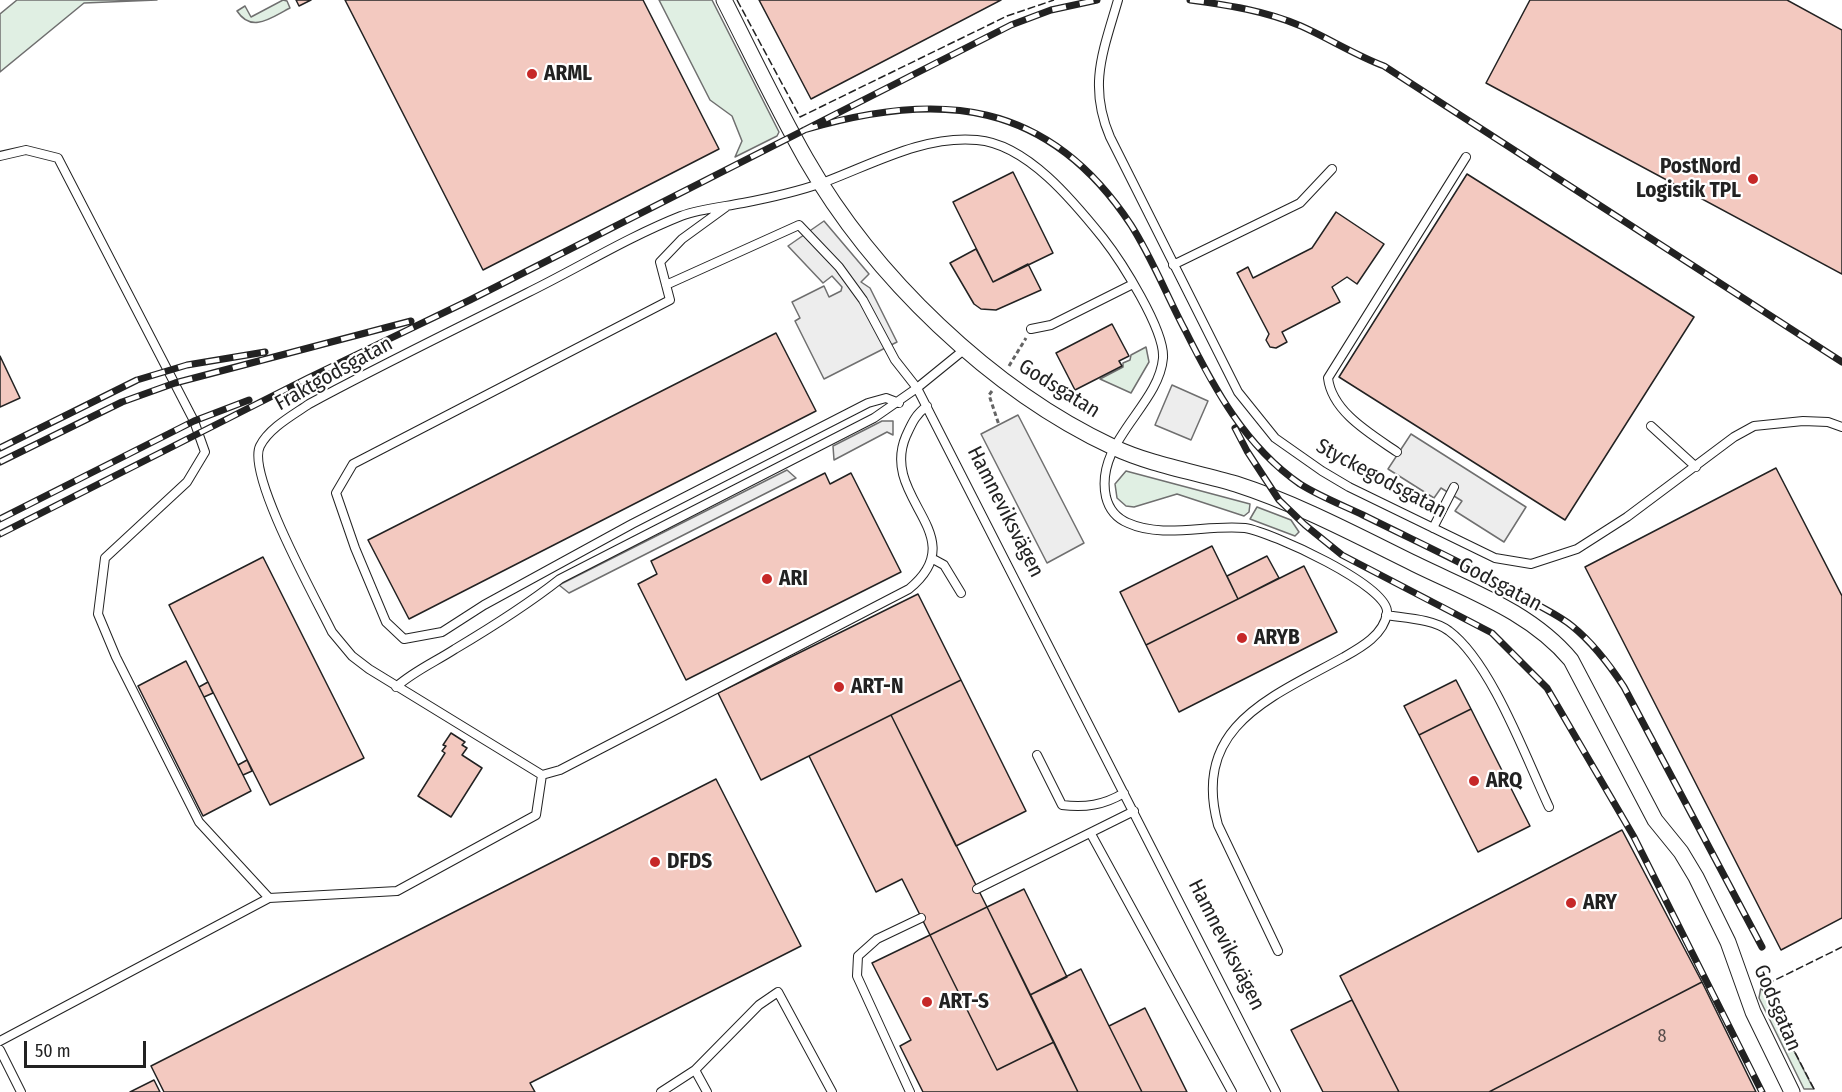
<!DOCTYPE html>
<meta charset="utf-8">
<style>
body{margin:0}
#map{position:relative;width:1842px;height:1092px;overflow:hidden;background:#fff;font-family:"Fira Sans Condensed",sans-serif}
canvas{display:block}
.scale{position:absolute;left:24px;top:1041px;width:122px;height:27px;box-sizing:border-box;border:3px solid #222;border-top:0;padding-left:8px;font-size:18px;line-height:21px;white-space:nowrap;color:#222;-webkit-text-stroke:4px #fff;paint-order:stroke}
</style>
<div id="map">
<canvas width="1842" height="1092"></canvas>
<div class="scale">50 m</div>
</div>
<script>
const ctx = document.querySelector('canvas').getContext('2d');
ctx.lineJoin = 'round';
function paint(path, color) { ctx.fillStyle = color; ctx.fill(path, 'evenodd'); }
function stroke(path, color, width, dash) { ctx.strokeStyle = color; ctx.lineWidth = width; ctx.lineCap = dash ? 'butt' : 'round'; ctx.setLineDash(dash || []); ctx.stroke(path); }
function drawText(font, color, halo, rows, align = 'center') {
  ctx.font = font + ' "Fira Sans Condensed",sans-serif'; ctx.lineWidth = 4.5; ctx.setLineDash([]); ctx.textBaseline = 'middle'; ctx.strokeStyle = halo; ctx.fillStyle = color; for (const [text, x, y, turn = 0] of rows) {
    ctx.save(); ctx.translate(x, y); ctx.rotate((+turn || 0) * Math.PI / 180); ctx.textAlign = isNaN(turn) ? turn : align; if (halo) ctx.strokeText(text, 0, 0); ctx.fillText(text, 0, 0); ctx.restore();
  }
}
const green = new Path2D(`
 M17 0H157L84 3 0 72V14Z
 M283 0 287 1 290 8C272 17 252 34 237 11L245 6 251 17Z
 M659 0H712L779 132 777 136 735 157 742 141 732 116 710 100Z
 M1146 347 1149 362 1131 393 1100 379 1123 367V363L1130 360 1131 355Z
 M1126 471 1250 504 1249 512 1244 516 1177 494 1134 507 1126 506 1117 498 1115 484Z
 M1257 507 1291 520 1299 532 1295 536 1250 519Z
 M1761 987 1811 1084 1814 1089H1804L1759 998Z`);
paint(green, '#e0efe3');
stroke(green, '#6f6f6f', 1.5);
const parking = new Path2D(`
 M824 221 869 274 861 282 870 288 897 342 824 379 795 321 800 318 792 302 824 286 829 297 841 291 842 287 832 276 823 283 788 246Z
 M1172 385 1208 401 1191 440 1155 425Z
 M1018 415 1084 543 1047 563 981 434Z
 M882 421H893V435L887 432 834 460 833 446Z
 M1411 434 1526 507 1504 542 1455 511 1462 501 1441 488 1434 498 1388 469Z
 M787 470 796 478 569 593 559 585Z`);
paint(parking, '#ededed');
stroke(parking, '#6f6f6f', 1.5);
const building = new Path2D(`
 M296 0H311L299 6Z
 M345 0H643L719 149 483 270Z
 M759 0H1001L811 99Z
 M1530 0H1787L1842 30V274L1486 83Z
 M1013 172 1053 253 993 282 953 202Z
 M1467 174 1694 317 1565 520 1339 377Z
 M1336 212 1384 244 1357 284 1347 277 1332 287 1340 302 1282 332 1287 342 1276 348 1270 347 1266 340 1269 334 1237 273 1248 267 1253 278 1312 248Z
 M976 249 993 282 1028 264 1041 290 996 310 981 309 974 304 950 263Z
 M1112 324 1129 356 1119 361 1122 366 1075 390 1056 353Z
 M776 333 816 411 409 619 368 540Z
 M0 356 20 398 0 407Z
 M1776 468 1842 596V918L1781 950 1585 567Z
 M825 473 830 484 851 473 901 572 686 680 638 584 657 574 651 561Z
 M1212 546 1238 599 1146 645 1120 592Z
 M1267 556 1279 578 1238 599 1227 576Z
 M263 557 364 758 270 805 169 605Z
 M1304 566 1337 632 1179 712 1146 645Z
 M918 594 961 680 761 780 718 693Z
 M186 661 251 791 203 816 138 686Z
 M961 680 1026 811 956 846 891 715Z
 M1456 680 1471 709 1419 735 1404 706Z
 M208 682 213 693 204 697 199 687Z
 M1471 709 1530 826 1478 852 1419 735Z
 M891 715 987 907 930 935 902 879 876 892 809 756Z
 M451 733 465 742 462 745 467 748 462 755 482 768 451 817 418 796 445 753 442 751 446 746 443 745Z
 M247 760 252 771 243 775 238 765Z
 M716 779 801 946 530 1083 535 1092H164L151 1066Z
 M1622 830 1702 982 1489 1092H1399L1340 976Z
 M1024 889 1067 977 1030 995 987 907Z
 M987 907 1054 1042 997 1070 930 935Z
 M930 935 997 1070 1054 1042 1078 1092H923L900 1046 911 1040 872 963Z
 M1081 969 1109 1026 1142 1092H1078L1030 995Z
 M1702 982 1756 1092H1489Z
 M1352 1000 1399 1092H1323L1291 1030Z
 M1145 1008 1187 1092H1142L1109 1026Z
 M154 1080 160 1092H130Z`);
paint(building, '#f3c9c0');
stroke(building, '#222', 1.5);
const service = new Path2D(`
 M1118 0C1103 52 1088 85 1110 137L1238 392 1275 438 1322 471 1349 487 1495 558 1531 564 1577 549 1627 517 1734 437 1754 426 1803 421 1828 422 1842 427
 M0 156 26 150 58 158 194 421 205 452 187 482 105 558 98 614 116 657 199 822 269 898
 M726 207 682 239 660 262 670 300 353 464 336 493 355 548 386 622 404 639 442 632 484 605 632 524 868 403 886 398 899 403
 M1173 265 1300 203 1332 169
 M1031 329 1051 325 1133 284
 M965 349 917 388 1276 1092
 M1651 426 1696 467
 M1397 452C1371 434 1332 412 1328 378L1466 157
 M1433 528 1454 487
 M933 559 944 565 961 593
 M1386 615C1405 618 1434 619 1449 631 1491 662 1526 758 1549 807
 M396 687C414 671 435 662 455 649 492 627 527 605 560 579L874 418 917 388 895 360 863 300 839 267 799 225 666 285
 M1037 755 1062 805C1085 808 1104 805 1124 793
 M542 775 369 669 352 656 332 632C317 601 246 474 260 446 269 428 293 415 309 404 381 365 454 330 527 293 578 268 628 237 681 216 700 209 722 207 743 203 769 198 796 192 822 183 871 165 923 135 977 140 1027 144 1074 202 1103 238 1121 261 1165 330 1163 358 1159 406 1094 442 1106 497 1109 509 1116 518 1128 523 1163 539 1208 524 1245 528 1271 532 1390 586 1387 613 1384 635 1360 648 1344 657 1272 697 1191 726 1218 825L1278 951
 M542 775 560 770 909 589C975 535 879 499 906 436 912 423 915 415 927 406
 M1091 834 1232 1092
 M977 889 1134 811
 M0 1041 269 898 397 891 536 815 542 775
 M0 1050 21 1092
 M695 1070 707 1092
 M661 1092 695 1070 759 1005 778 992 832 1092
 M910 1092 857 976 858 956 877 939 921 918`);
const minor = new Path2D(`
 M724 0C751 53 777 108 806 159 873 276 991 390 1113 447 1151 465 1196 472 1236 484 1298 504 1356 535 1415 564 1470 591 1531 612 1571 660L1655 820 1681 852 1696 877 1728 942 1753 1012 1792 1092`);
stroke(service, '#222', 10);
stroke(minor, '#222', 17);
stroke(new Path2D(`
 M1009 366 1026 338
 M992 391 989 395 999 425`), '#646464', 3, [4.5, 3]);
stroke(service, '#fff', 8);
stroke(minor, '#fff', 15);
const rail = new Path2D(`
 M1190 0C1228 5 1266 11 1301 26 1330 39 1355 55 1384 66L1842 362
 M804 130C939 90 1048 99 1131 225 1152 258 1167 296 1185 330 1214 388 1245 446 1300 484 1319 496 1342 505 1363 515 1419 543 1477 569 1531 601 1544 609 1560 616 1572 626 1593 643 1609 664 1624 687L1762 947
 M1235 428 1247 451 1279 500 1305 525 1342 555 1492 633 1547 688 1634 837 1762 1092
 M0 448 137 380 187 365 265 352
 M0 462 122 402 175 383 411 321
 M0 519 194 421 249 400
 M0 534 308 378 470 300 1011 25 1051 10 1097 0`);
stroke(rail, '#222', 7);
stroke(rail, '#fff', 4.5, [14]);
stroke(new Path2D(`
 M737 0 800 117 1007 16 1054 0
 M1814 1089 1761 987 1842 947`), '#222', 1.5, [8, 3]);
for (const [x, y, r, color] of [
 [532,74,6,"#c62828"],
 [1753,179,6,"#c62828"],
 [767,579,6,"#c62828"],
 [1242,638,6,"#c62828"],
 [839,687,6,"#c62828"],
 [1474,781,6,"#c62828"],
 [655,862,6,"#c62828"],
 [1571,903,6,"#c62828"],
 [927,1002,6,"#c62828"]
]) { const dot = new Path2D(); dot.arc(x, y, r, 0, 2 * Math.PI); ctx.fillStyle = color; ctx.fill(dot); stroke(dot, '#fff', 2); }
drawText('18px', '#564c4a', null, [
 ["8",1662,1037]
]);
drawText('bold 21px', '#222', '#fff', [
 ["ARML",544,74],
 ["PostNord",1741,167,"right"],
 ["Logistik TPL",1741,191,"right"],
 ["ARI",779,579],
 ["ARYB",1254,638],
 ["ART-N",851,687],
 ["ARQ",1486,781],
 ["DFDS",667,862],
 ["ARY",1583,903],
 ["ART-S",939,1002]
], 'left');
drawText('21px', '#222', '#fff', [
 ["Fraktgodsgatan",334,374,-29],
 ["Godsgatan",1059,389,32],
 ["Styckegodsgatan",1381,479,28],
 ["Hamneviksvägen",1005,512,63],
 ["Godsgatan",1500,585,28],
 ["Hamneviksvägen",1226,945,63],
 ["Godsgatan",1777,1008,67]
]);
</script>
